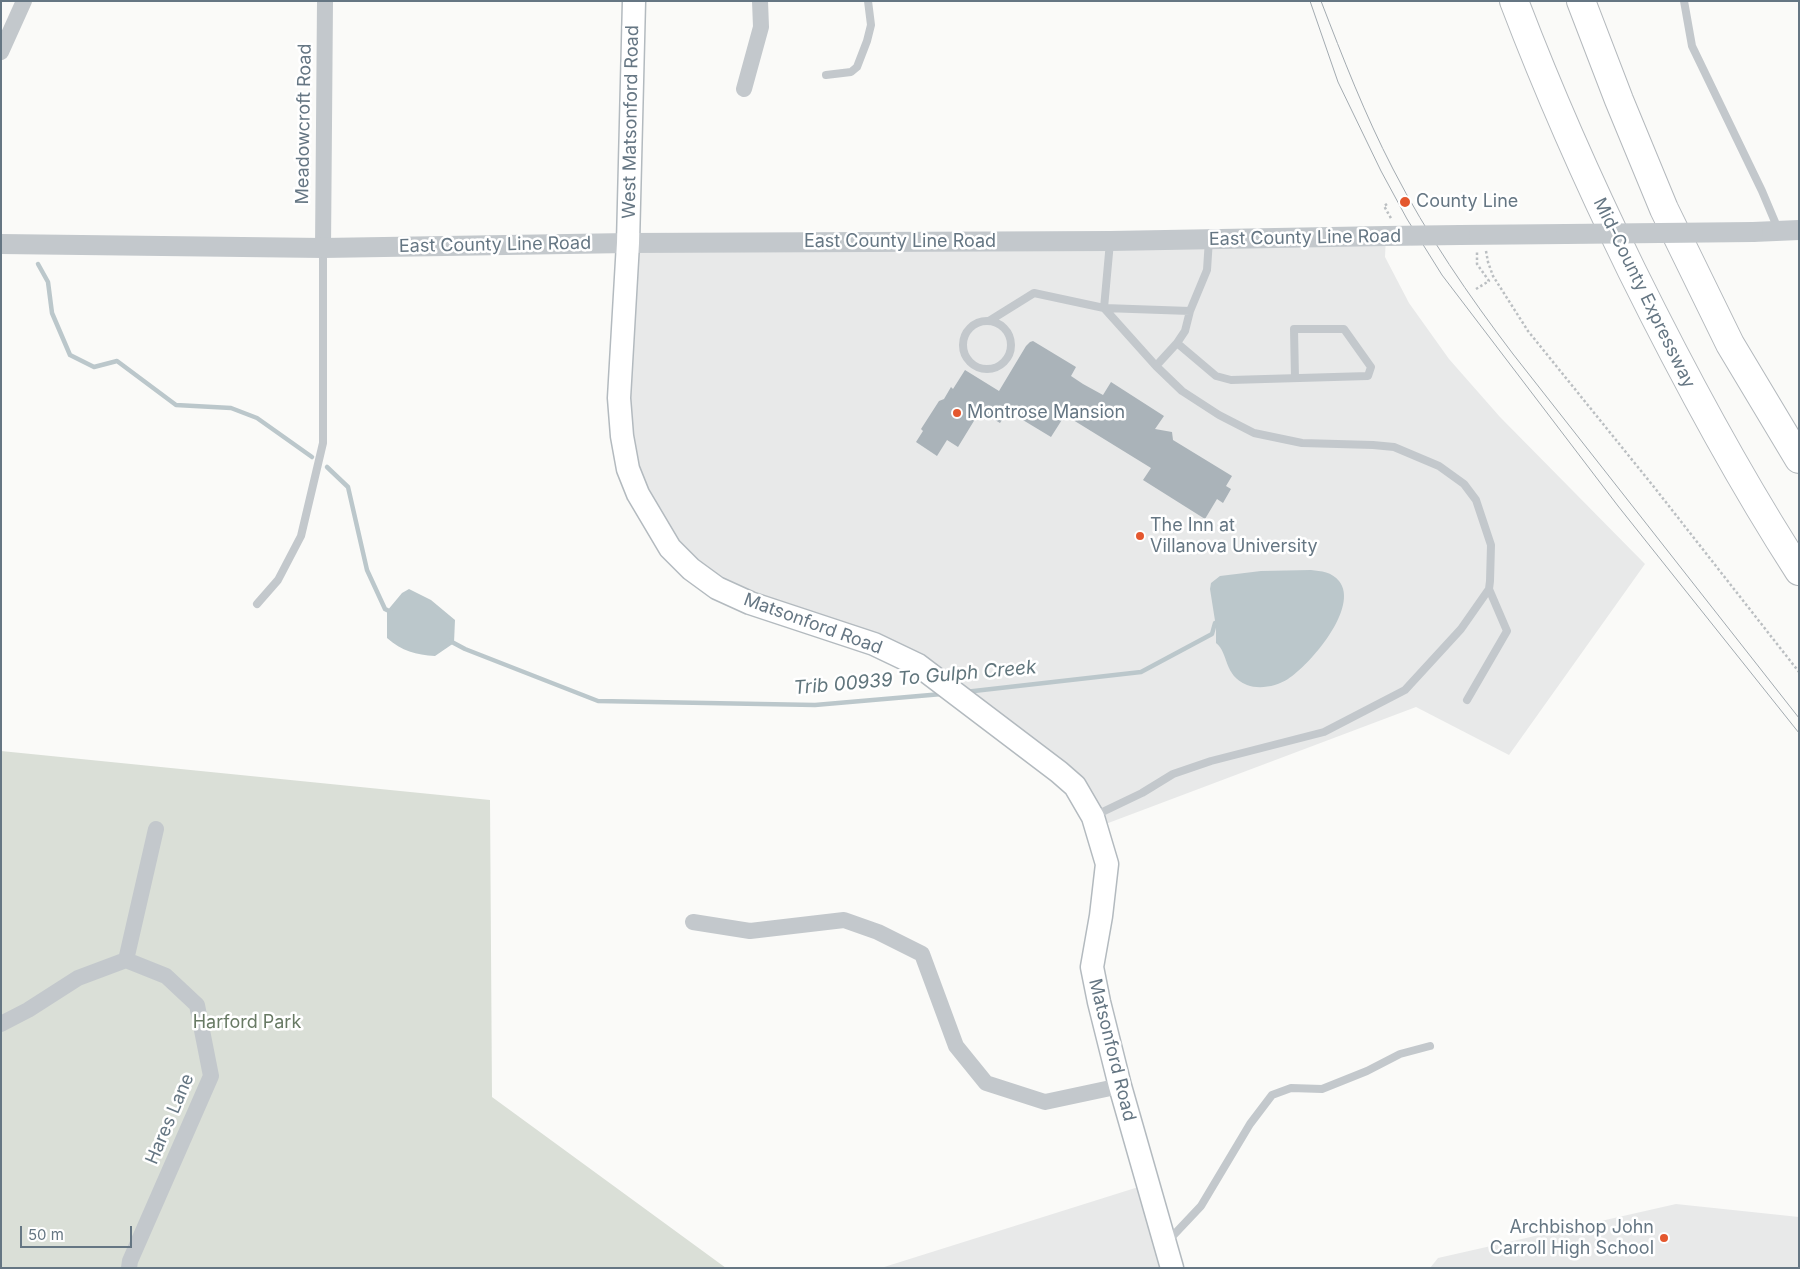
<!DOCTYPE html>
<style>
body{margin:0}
#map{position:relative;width:1800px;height:1269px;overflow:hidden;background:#fafaf8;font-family:Inter,sans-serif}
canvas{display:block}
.frame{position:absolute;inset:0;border:2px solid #657683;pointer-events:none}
.scale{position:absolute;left:20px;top:1226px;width:112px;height:22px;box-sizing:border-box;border:2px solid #657683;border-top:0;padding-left:6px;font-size:15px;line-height:18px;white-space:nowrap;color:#657683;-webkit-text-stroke:4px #fff;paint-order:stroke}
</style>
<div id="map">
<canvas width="1800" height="1269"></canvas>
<div class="frame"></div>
<div class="scale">50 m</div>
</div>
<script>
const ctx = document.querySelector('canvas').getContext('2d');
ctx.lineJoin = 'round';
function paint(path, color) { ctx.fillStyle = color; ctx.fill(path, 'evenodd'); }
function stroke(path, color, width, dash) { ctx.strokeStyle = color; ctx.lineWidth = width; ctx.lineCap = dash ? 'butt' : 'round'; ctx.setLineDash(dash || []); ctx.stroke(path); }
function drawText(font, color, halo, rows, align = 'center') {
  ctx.font = font + ' Inter,sans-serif'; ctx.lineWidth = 5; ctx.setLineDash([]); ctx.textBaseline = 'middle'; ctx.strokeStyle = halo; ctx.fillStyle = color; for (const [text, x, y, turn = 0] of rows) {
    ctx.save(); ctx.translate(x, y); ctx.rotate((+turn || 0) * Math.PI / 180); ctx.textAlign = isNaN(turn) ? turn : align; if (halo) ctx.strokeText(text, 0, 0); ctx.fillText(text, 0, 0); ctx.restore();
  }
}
paint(new Path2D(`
 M1386 236 1385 257 1409 303 1449 359 1500 417 1645 564 1509 755 1416 707 1095 828 1075 787 918 665 691 569 628 469V243Z
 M1148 1184 1172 1268H881Z
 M1676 1204 1799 1217V1268H1430L1438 1258Z`), '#e8e9e9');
paint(new Path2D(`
 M1 751 490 800 492 1097 726 1268H1Z`), '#dadfd7');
paint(new Path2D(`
 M1311 570C1321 571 1332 572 1339 581 1360 607 1310 665 1288 679 1277 686 1260 690 1247 685 1223 675 1229 653 1216 643V627L1210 589 1211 583 1220 576 1261 571Z
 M409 589 431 600 455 620 454 643 435 656C416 655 402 651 387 638V611L402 593Z`), '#bbc7cb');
stroke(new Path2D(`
 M38 264 48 282 52 313 70 355 94 367 117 361 176 405 231 408 257 418 312 457
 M327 467 348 487 367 570 385 609 391 612
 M450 641 465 649 598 701 815 705 942 694
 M965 692 1141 672 1212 634 1215 623`), '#bbc7cb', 4.5);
paint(new Path2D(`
 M1033 341 1076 367 1071 376 1083 384 1103 395 1111 382 1164 416 1155 429 1172 432 1173 440 1232 476 1226 486 1231 489 1223 503 1217 499 1205 519 1143 480 1151 468 1065 415 1051 437 1008 411 1000 423 980 411 958 447 947 440 937 456 916 442 923 431 921 429 939 401 944 399 951 387 953 389 965 370 999 391 1026 346 1030 342Z`), '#aab3b9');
const secondary = new Path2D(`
 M634 1 628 243 619 398 622 436 628 469 638 494 670 548 691 569 717 588 750 603 874 644 918 665 1059 772 1075 786 1093 817 1107 864 1101 916 1092 967 1099 1002 1120 1086 1172 1268`);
const motorway = new Path2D(`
 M1514 1C1549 93 1589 183 1632 271 1683 374 1737 475 1799 571
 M1581 1 1619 100 1664 209 1730 344 1799 459`);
stroke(secondary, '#b3babf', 25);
stroke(motorway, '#b4b9bd', 30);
stroke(new Path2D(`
 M1387 204 1384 206 1392 220
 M1486 251 1488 262 1493 276 1528 331 1654 487 1799 672
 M1476 289 1489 281 1477 264V250`), '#bbbfc2', 2.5, [2.5, 2.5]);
stroke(new Path2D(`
 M1684 1 1692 46 1762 191 1778 229
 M826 75 851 72 857 67 867 41 871 25 868 1
 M1190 311 1207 270 1209 239
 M989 321 1034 293 1104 308 1190 311 1185 331 1177 343 1156 366 1104 308 1110 242
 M963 345a24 24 0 1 1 48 0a24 24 0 1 1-48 0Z
 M1177 343 1216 376 1231 380 1368 376 1371 367 1344 329H1294L1295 378
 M1156 366 1182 391 1219 415 1254 433 1302 443 1373 445 1394 447 1439 466 1464 484 1476 500 1491 545 1490 581 1489 589
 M257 604 278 580 301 536 323 443V250
 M1094 816 1142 793 1173 774 1211 761 1324 732 1405 690 1461 629 1489 589 1507 631 1467 700
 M1168 1241 1201 1206 1250 1124 1272 1095 1291 1088 1322 1089 1367 1071 1400 1054 1430 1046`), '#c3c8cc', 8);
stroke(new Path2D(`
 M1 52 24 1
 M744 89 761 27 760 1
 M323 248 325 1
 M693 922 750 931 844 920 878 932 922 954 956 1046 986 1083 1045 1102 1120 1086
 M1 1024 28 1010 78 978 126 960
 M129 1268 130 1261 211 1076 197 1005 166 976 126 960 156 829`), '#c3c8cc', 16);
stroke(new Path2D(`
 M1753 232 1799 230
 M1460 235 1566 234
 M1 244 323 248 628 243 1110 241 1386 236`), '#c3c8cc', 20);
stroke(secondary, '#fff', 22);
stroke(motorway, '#fff', 28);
stroke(new Path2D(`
 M1310 1 1338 82 1381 171 1407 219 1442 275 1618 506 1799 733
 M1321 1C1343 58 1365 115 1393 169 1427 235 1469 296 1513 354L1799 718`), '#a2aab0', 1);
stroke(new Path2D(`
 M1566 234 1753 232
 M1386 236 1460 235`), '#c3c8cc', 20);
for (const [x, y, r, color] of [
 [1405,202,6,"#e4572e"],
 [957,413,5,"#e4572e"],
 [1140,536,5,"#e4572e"],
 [1664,1238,5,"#e4572e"]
]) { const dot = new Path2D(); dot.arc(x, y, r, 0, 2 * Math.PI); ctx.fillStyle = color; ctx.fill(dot); stroke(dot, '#fff', 2); }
drawText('18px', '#657683', '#fff', [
 ["West Matsonford Road",631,122,-89],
 ["Meadowcroft Road",304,124,-89],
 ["East County Line Road",1305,238,-1],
 ["East County Line Road",900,242],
 ["East County Line Road",495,245,-1],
 ["Mid-County Expressway",1644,293,64],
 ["Matsonford Road",813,624,20],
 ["Matsonford Road",1112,1050,76],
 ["Hares Lane",170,1119,-67]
]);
drawText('18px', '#657683', '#fff', [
 ["County Line",1416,202],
 ["Montrose Mansion",967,413],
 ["The Inn at",1150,526],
 ["Villanova University",1150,547],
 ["Archbishop John",1654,1228,"right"],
 ["Carroll High School",1654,1249,"right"]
], 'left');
drawText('18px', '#687a64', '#fff', [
 ["Harford Park",247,1023]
]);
drawText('italic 19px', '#60757c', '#fff', [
 ["Trib 00939 To Gulph Creek",915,678,-5]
]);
</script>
